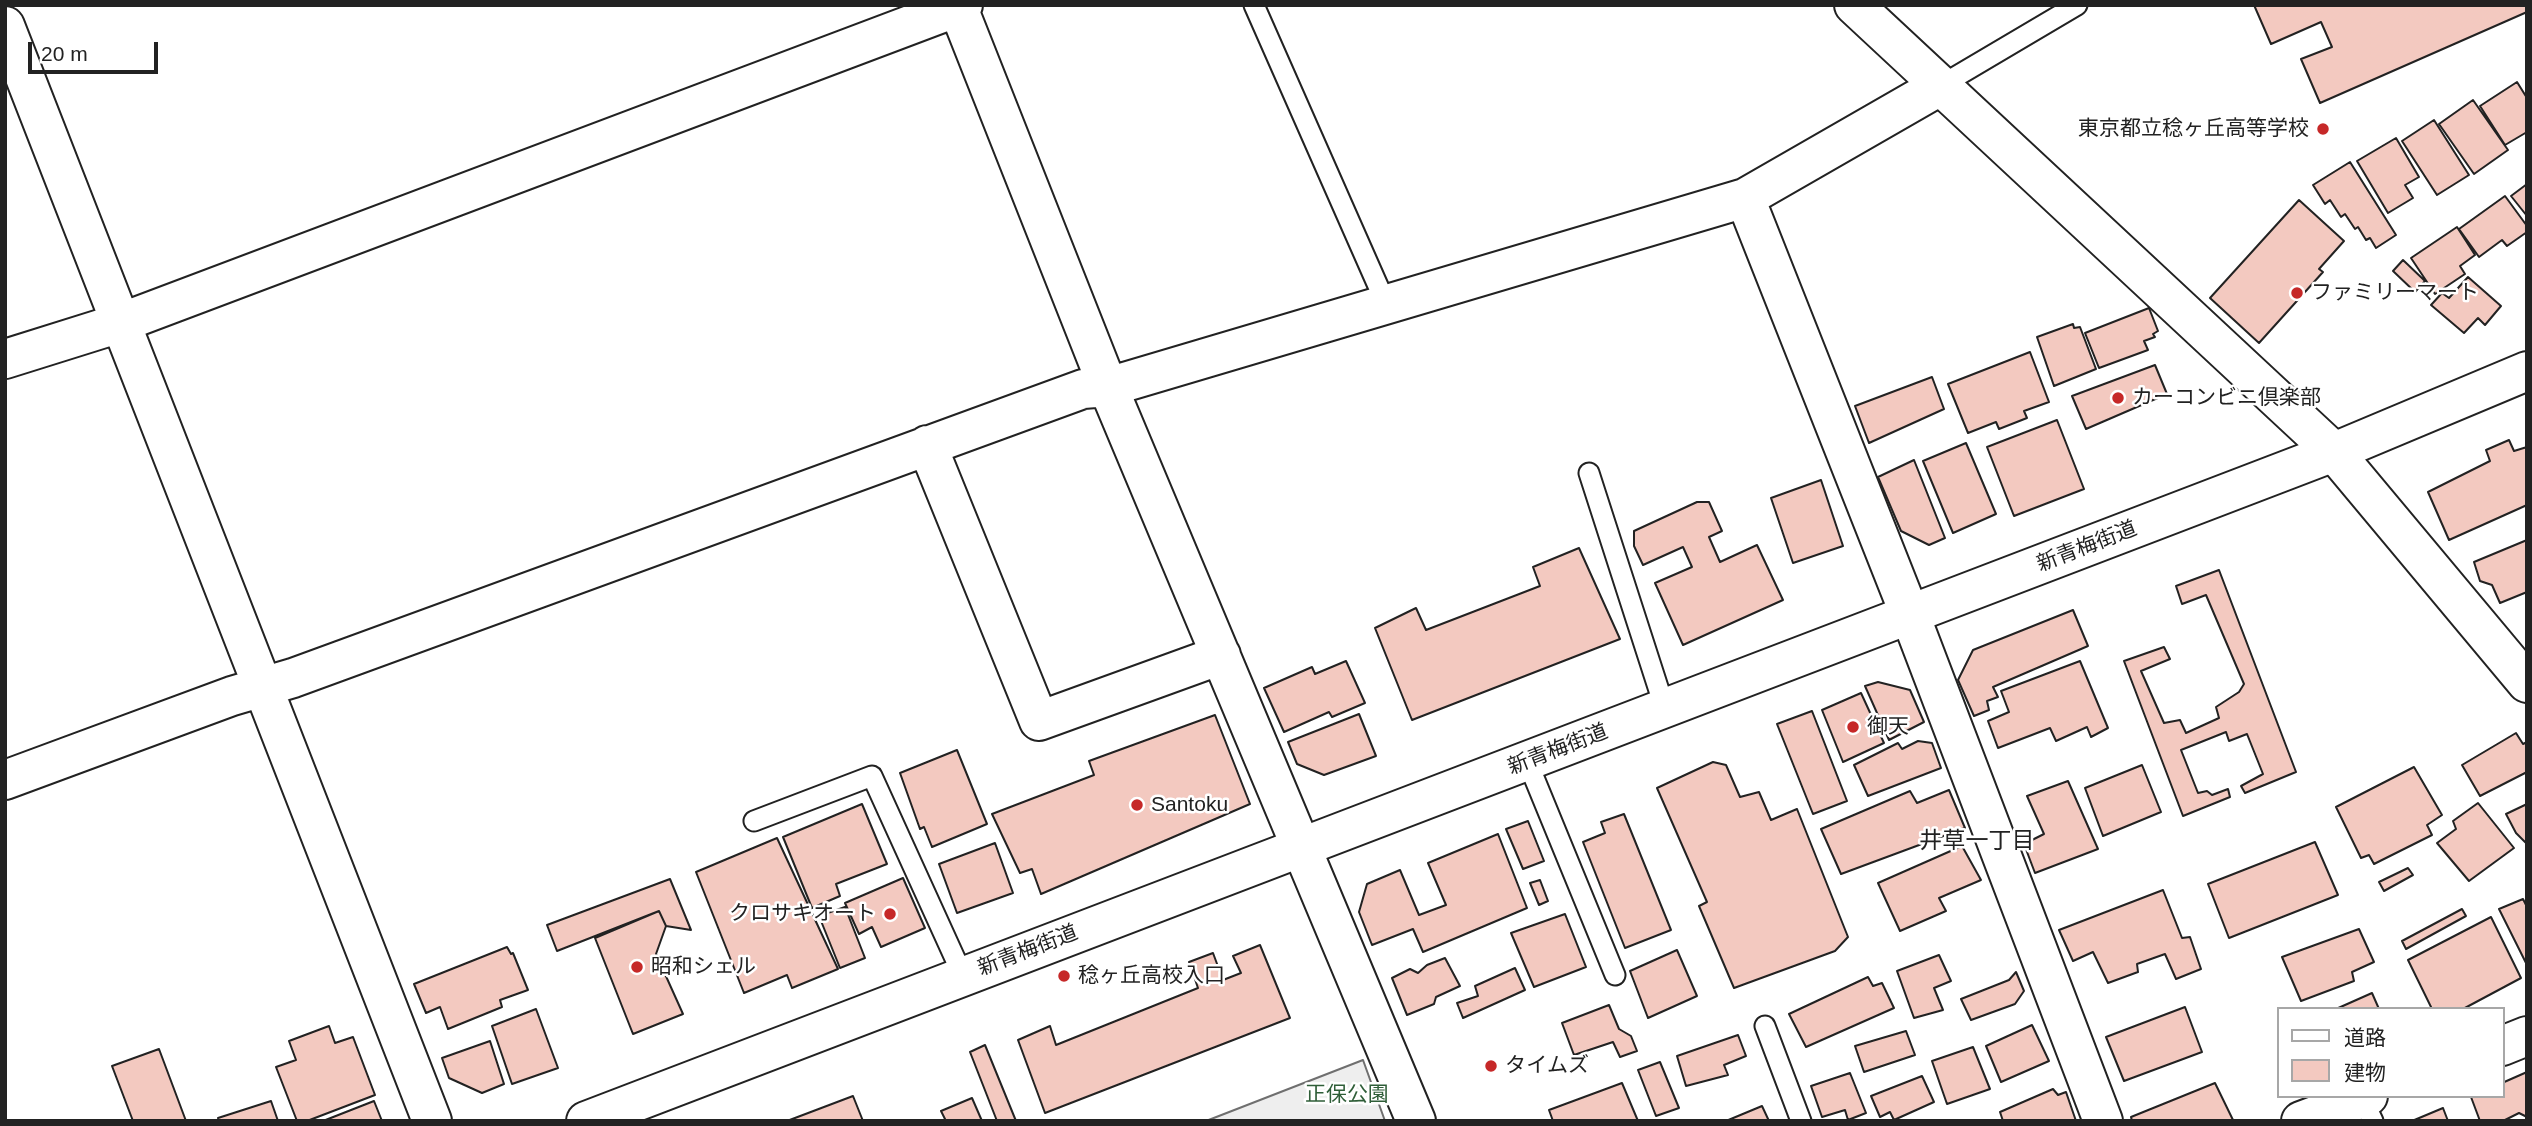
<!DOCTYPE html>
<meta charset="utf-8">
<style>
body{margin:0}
#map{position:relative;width:2532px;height:1126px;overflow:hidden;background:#fff;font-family:Arial,"Noto Sans JP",sans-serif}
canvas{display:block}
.frame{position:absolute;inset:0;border:7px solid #222;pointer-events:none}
.legend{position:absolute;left:2277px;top:1007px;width:228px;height:91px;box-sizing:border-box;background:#fff;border:2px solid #a7a7a7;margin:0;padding:9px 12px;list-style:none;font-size:21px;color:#222}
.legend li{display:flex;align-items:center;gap:14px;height:35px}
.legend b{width:35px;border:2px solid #a7a7a7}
.scale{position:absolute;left:28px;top:42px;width:130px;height:32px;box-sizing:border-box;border:4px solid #222;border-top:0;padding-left:9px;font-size:21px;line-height:24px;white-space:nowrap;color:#222;-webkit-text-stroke:5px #fff;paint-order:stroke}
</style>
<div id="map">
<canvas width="2532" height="1126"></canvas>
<div class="frame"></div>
<ul class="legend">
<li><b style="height:9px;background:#fff"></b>道路</li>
<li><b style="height:19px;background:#f3c9c0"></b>建物</li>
</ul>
<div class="scale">20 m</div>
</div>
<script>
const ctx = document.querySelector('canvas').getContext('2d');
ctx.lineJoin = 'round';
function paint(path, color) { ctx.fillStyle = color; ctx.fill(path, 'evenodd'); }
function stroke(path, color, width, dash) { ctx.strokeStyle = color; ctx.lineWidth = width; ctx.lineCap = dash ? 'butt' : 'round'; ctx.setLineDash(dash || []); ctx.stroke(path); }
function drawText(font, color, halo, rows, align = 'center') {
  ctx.font = font + ' Arial,"Noto Sans JP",sans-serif'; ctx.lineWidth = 5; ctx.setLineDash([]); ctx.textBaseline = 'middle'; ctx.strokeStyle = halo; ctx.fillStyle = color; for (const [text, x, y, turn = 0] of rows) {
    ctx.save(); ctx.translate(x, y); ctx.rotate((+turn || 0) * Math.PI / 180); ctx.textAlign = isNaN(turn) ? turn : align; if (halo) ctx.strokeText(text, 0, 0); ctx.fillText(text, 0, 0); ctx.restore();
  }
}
const green = new Path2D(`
 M1363 1060 1385 1121H1206Z`);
paint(green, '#eee');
stroke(green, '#6f6f6f', 2);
const building = new Path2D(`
 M2254 5H2527V12L2320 103 2301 59 2332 47 2321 22 2271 44Z
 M2517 82 2527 98V132L2505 145 2480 106Z
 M2473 100 2508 150 2474 174 2439 124Z
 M2434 120 2469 175 2437 195 2402 141Z
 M2396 138 2419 177 2405 185 2413 198 2388 213 2357 161Z
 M2350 162 2396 235 2376 248 2370 238 2366 240 2358 227 2355 229 2345 214 2341 217 2330 200 2325 204 2313 185Z
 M2527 184V216L2511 196Z
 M2505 196 2527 226V232L2507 246 2502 240 2479 257 2459 229Z
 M2299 200 2344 241 2319 269 2323 272 2259 343 2210 298Z
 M2457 227 2475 255 2460 266 2465 274 2435 294 2411 258Z
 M2403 260 2425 281 2415 292 2393 271Z
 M2468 277 2501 306 2485 325 2478 318 2464 333 2431 305 2442 293 2449 298Z
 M2149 308 2158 331 2153 334 2155 337 2144 341 2148 350 2099 368 2085 333Z
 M2073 324 2074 328 2080 327 2096 369 2054 386 2037 337Z
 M2030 352 2049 402 2024 411 2027 418 1999 429 1996 422 1968 433 1948 384Z
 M2155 365 2167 394 2086 429 2072 396Z
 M1932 377 1944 409 1869 443 1855 406Z
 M2057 420 2084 489 2014 516 1987 447Z
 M2509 440 2514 451 2527 447V505L2449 540 2428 492 2490 461 2486 450Z
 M1966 443 1996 514 1953 533 1923 461Z
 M1914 460 1945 538 1929 545 1901 531 1878 477Z
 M1821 480 1843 546 1793 563 1771 498Z
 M1697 502H1709L1722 531 1709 537 1720 562 1757 545 1783 600 1683 645 1655 583 1692 567 1683 547 1643 565 1634 546V531Z
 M2527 540V592L2500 603 2492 585 2480 581 2474 562Z
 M1579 548 1620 639 1412 720 1375 628 1416 608 1426 630 1540 586 1533 567Z
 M2219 570 2296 772 2245 793 2241 786 2263 774 2247 734 2229 741 2226 732 2181 750 2198 793 2207 791 2212 795 2228 789 2230 797 2183 816 2124 661 2164 647 2170 659 2141 671 2164 723 2180 720 2186 733 2219 718 2216 707 2239 692 2244 684 2206 595 2182 604 2176 586Z
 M2073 610 2088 646 1993 687 1998 697 1987 701 1989 710 1974 716 1958 680 1973 650Z
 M1346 661 1365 703 1332 717 1329 712 1284 732 1264 688 1312 667 1315 674Z
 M2080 661 2108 728 2091 737 2087 727 2056 741 2050 728 1998 748 1988 721 2009 712 2001 691Z
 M1878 682 1910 690 1924 722 1889 740 1865 686Z
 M1861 693 1884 743 1843 762 1822 710Z
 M1812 711 1847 801 1813 814 1777 724Z
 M1359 714 1376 756 1324 775 1297 764 1288 742Z
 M1215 715 1250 804 1041 894 1032 869 1020 873 992 814 1094 775 1089 761Z
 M2516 733 2523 744 2527 742V772L2480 796 2462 765Z
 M1918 741 1932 743 1941 768 1868 796 1854 765 1898 743 1902 749Z
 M957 750 987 824 932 847 924 827 920 829 900 773Z
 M1713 762 1726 765 1740 797 1759 792 1771 820 1797 809 1848 937 1835 951 1734 988 1699 906 1707 902 1657 788Z
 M2142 765 2161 812 2103 836 2085 788Z
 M2414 767 2442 815 2427 825 2432 835 2374 864 2369 855 2361 858 2336 807Z
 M2068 781 2098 849 2035 873 2024 844 2044 834 2027 796Z
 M1949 790 1965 828 1841 874 1821 829 1910 791 1917 803Z
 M2478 803 2514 848 2469 881 2437 843 2456 829 2453 821Z
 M862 804 887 864 836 884 840 896 812 908 783 837Z
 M2527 804V844L2516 833 2506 814Z
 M1624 814 1671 930 1625 948 1583 842 1605 833 1601 822Z
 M1528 821 1544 861 1523 869 1506 829Z
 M1498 834 1527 908 1423 952 1413 929 1372 945 1359 912 1367 884 1400 870 1419 915 1446 905 1428 863Z
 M777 838 838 969 792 988 787 975 744 993 696 872Z
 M2315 842 2338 895 2229 938 2208 884Z
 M995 843 1013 893 957 913 939 864Z
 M1962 846 1981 880 1939 898 1946 911 1900 931 1878 883Z
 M2408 868 2413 875 2384 891 2379 882Z
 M903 878 925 928 881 947 872 927 859 934 845 903Z
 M670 879 691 930 666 926 659 911 557 951 547 925Z
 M1540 880 1548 901 1539 905 1530 883Z
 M2163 890 2182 938 2190 937 2201 969 2176 979 2165 954 2137 964 2138 972 2108 983 2093 952 2073 961 2059 930Z
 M2523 899 2527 907V965L2499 909Z
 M845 907 865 958 840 968 819 916Z
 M2462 909 2466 916 2406 949 2402 941Z
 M659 911 666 926 656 954 683 1014 633 1034 595 938Z
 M1565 914 1586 967 1534 987 1511 933Z
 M2491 917 2521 978 2463 1009H2432L2408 960Z
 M2359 929 2374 962 2352 972 2354 981 2301 1001 2282 957Z
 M1260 945 1290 1018 1045 1113 1018 1040 1050 1026 1056 1045 1198 988 1189 962 1213 953 1223 980 1241 973 1233 956Z
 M507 947 511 954 513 953 528 990 500 1000 502 1007 448 1029 440 1007 426 1013 414 984Z
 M1677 950 1697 996 1648 1018 1630 971Z
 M1939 955 1951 981 1934 988 1943 1010 1914 1018 1897 971Z
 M1445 958 1460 986 1436 997 1434 1004 1407 1015 1392 978 1410 969 1418 973 1427 965Z
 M1515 968 1525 990 1463 1018 1457 1003 1478 996 1475 986Z
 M2016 972 2024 991 2015 1004 1971 1020 1961 999 2009 980Z
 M1868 977 1873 986 1882 983 1894 1008 1806 1047 1789 1014Z
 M2372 993 2379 1009H2336Z
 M1609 1005 1619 1029 1631 1036 1637 1051 1620 1057 1613 1042 1574 1055 1562 1023Z
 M2185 1007 2202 1052 2124 1081 2106 1037Z
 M536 1009 558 1068 512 1084 492 1026Z
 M2032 1025 2049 1061 2001 1082 1986 1046Z
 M329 1026 335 1043 353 1037 375 1095 307 1121H297L276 1067 296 1060 289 1041Z
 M1906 1031 1915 1055 1864 1072 1855 1046Z
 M1738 1035 1746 1056 1724 1065 1728 1075 1686 1086 1677 1056Z
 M490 1041 504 1084 482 1093 449 1078 442 1058Z
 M985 1045 1016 1121H997L970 1052Z
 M1973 1047 1990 1089 1947 1104 1932 1061Z
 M159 1049 186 1121H133L112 1066Z
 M1660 1062 1679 1108 1656 1116 1638 1070Z
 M2527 1072V1117L2519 1113 2503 1121H2480L2471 1097 2502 1096V1083Z
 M1850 1073 1866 1113 1848 1120 1845 1110 1822 1117 1811 1086Z
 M1922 1076 1934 1102 1894 1120 1890 1112 1880 1117 1871 1096Z
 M1622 1083 1638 1121H1553L1549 1110Z
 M2215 1083 2233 1120 2132 1121 2131 1117Z
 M2053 1089 2058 1095 2066 1092 2076 1121H2003L2000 1112Z
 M853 1096 863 1121H787Z
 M972 1098 982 1121H946L941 1111Z
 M271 1101 278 1121H219L218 1118Z
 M374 1101 382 1121H323Z
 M1762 1106 1769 1121H1726Z
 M2443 1108 2448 1121H2412Z`);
paint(building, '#f3c9c0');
stroke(building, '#222', 2);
const service = new Path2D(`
 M1254 5 1386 304
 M1940 86 2077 5
 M1589 473 1665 709
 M1528 763 1615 975
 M754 821 872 776 963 976
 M1765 1026 1801 1121
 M2362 1098 2373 1121`);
const minor = new Path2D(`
 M957 5 1108 387 1416 1121
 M1854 5 2334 452 2527 683
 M5 26 432 1121
 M1745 198 1910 615 2103 1121
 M5 359 120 323 963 5
 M927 445 1039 721 1221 655
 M5 780 232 696 293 678 1083 389 1108 387 1745 198 1940 86
 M2502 1046 2527 1036
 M2301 1121 2368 1096`);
const secondary = new Path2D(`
 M586 1121 2334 452 2527 371`);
stroke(service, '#222', 23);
stroke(minor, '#222', 42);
stroke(secondary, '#222', 42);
stroke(service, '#fff', 19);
stroke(minor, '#fff', 38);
stroke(secondary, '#fff', 38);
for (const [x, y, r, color] of [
 [2323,129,7,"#c62828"],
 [2297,293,7,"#c62828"],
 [2118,398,7,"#c62828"],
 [1853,727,7,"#c62828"],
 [1137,805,7,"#c62828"],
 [890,914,7,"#c62828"],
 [637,967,7,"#c62828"],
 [1064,976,7,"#c62828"],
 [1491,1066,7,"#c62828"]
]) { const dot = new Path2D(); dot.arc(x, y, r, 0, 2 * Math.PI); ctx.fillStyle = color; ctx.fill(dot); stroke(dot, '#fff', 2.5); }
drawText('21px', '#222', '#fff', [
 ["東京都立稔ヶ丘高等学校",2309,129,"right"],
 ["ファミリーマート",2311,293],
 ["カーコンビニ倶楽部",2132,398],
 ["御天",1867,727],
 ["Santoku",1151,805],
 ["クロサキオート",876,914,"right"],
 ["昭和シェル",651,967],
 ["稔ヶ丘高校入口",1078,976],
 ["タイムズ",1505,1066]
], 'left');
drawText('21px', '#222', '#fff', [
 ["新青梅街道",2087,547,-21],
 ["新青梅街道",1558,750,-21],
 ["新青梅街道",1028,951,-21]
]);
drawText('21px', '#2f5e38', '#fff', [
 ["正保公園",1347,1095]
]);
drawText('23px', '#222', '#fff', [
 ["井草一丁目",1977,842]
]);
</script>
